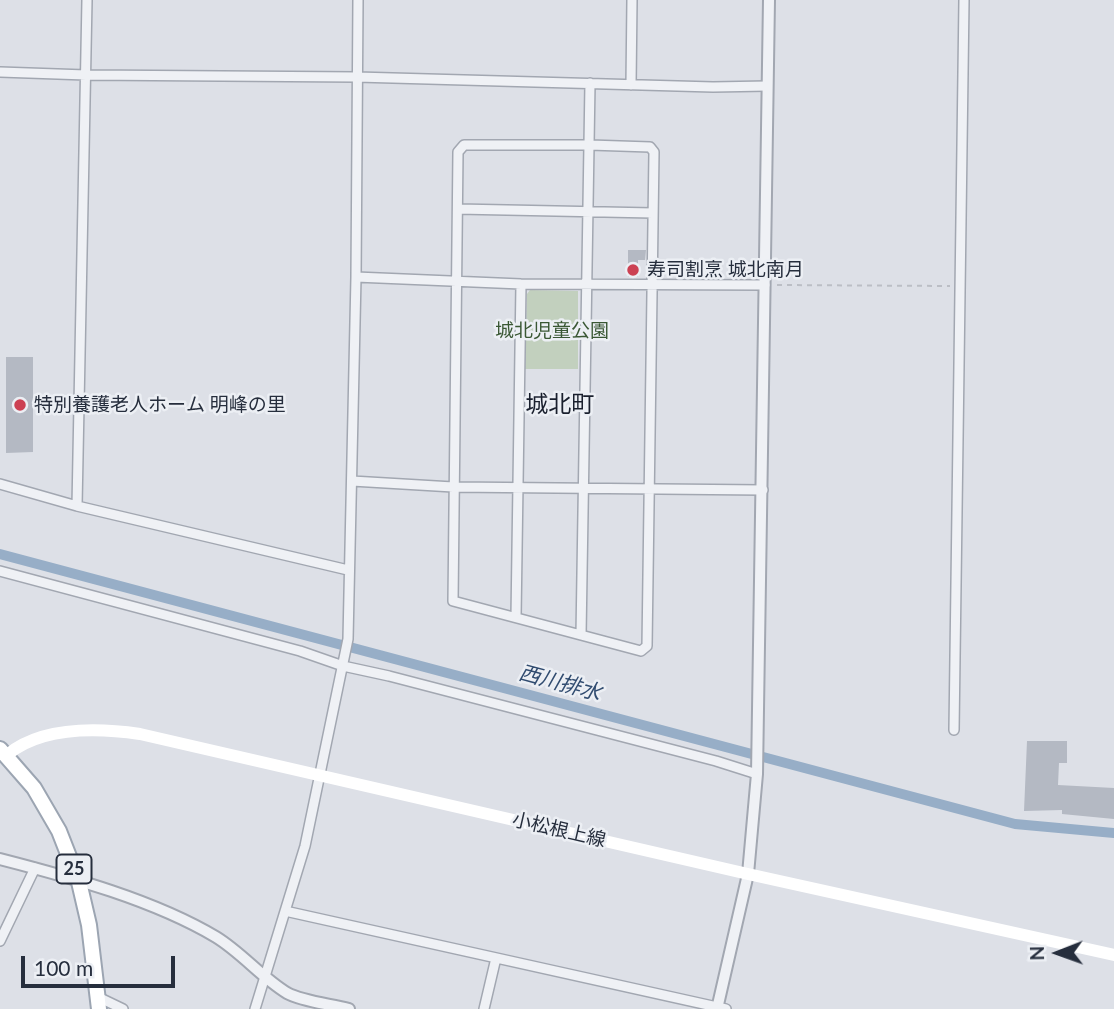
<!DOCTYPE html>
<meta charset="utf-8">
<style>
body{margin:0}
#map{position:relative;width:1114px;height:1009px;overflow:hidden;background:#dde0e7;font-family:Lato,sans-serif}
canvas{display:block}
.north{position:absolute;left:1023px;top:918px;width:70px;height:70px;-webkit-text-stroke:5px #eceff4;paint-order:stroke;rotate:269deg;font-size:19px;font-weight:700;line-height:28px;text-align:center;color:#262e3d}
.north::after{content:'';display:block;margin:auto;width:24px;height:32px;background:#262e3d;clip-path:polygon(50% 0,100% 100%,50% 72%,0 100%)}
.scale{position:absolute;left:21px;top:956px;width:154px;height:32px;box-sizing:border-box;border:4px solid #262e3d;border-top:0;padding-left:9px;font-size:21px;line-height:24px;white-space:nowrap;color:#262e3d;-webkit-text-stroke:5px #eceff4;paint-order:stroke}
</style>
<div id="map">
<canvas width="1114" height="1009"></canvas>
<div class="north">N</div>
<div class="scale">100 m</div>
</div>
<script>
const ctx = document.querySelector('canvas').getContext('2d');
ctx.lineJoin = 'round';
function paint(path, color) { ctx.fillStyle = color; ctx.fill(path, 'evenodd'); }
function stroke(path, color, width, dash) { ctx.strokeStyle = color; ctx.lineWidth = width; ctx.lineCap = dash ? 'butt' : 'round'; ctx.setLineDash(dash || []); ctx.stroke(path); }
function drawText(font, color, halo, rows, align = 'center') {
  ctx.font = font + ' Lato,"Noto Sans JP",sans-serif'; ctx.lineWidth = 5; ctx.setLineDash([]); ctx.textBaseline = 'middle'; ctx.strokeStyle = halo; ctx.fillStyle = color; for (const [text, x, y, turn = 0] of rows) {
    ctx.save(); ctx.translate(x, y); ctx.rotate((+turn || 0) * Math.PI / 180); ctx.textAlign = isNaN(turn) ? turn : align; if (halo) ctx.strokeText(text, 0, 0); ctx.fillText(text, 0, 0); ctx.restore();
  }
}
paint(new Path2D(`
 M530 290 578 291V369H525L527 294Z`), '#c2d0be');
stroke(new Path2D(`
 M0 554 1015 824 1114 833`), '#97aec7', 10);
paint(new Path2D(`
 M628 250H646L645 260H638V277H628Z
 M6 357H33V452L6 453Z
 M1027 741H1067V763H1059L1058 785 1114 788V819L1062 814V810L1024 811Z`), '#b4b9c3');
const minor = new Path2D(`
 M0 72 86 75 357 77 713 87 767 86
 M631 85 632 0
 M464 145H590L650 147 654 152 647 646 641 651 453 601 458 152Z
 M458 209 653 213
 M356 277 521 284 765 285
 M352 481 453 487 763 490
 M0 484 77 506 348 570
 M77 506 87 0
 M0 571 300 651 343 666 389 676 716 761 757 774
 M516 617 521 284
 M581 635 590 83
 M954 730 964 0
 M285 911 726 1009
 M0 941 35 868
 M98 997 123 1009
 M255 1009 305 846 348 639 356 277 358 0
 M484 1009 496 958`);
const tertiary = new Path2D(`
 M0 859C70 877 154 900 216 937 242 953 261 977 287 993 304 1002 330 1004 349 1009
 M717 1009 748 874 757 774 769 0`);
const primary = new Path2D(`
 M0 749 34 788 59 831 79 882 89 925 99 1009`);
stroke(minor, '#a2a7b1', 12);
stroke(tertiary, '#a2a7b1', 14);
stroke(primary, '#9ca5b2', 18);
stroke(new Path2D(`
 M777 285 950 286`), '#bbbec5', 2, [5, 5]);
stroke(minor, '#eff1f5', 9);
stroke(tertiary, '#eff1f5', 10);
stroke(new Path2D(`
 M7 755C42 726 98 728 140 734L748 874 1114 955`), '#fff', 12);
stroke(primary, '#fff', 14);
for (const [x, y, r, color] of [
 [633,270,7,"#cc4153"],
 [20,405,7,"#cc4153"]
]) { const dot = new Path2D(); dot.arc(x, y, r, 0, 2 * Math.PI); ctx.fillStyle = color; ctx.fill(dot); stroke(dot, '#eceff4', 2.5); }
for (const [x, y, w] of [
 [74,869,35]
]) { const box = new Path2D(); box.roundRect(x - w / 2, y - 14.5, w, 29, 5); ctx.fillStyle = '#eceff4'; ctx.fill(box); stroke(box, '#262e3d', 2); }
drawText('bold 18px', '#262e3d', null, [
 ["25",74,869]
]);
drawText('19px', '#262e3d', '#eceff4', [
 ["寿司割烹 城北南月",647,270],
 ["特別養護老人ホーム 明峰の里",34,405]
], 'left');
drawText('19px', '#3a5834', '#eceff4', [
 ["城北児童公園",552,331]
]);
drawText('19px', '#262e3d', '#eceff4', [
 ["小松根上線",559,830,13]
]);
drawText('italic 21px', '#314c70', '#eceff4', [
 ["西川排水",560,683,15]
]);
drawText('23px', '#191f2d', '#eceff4', [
 ["城北町",560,405]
]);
</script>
